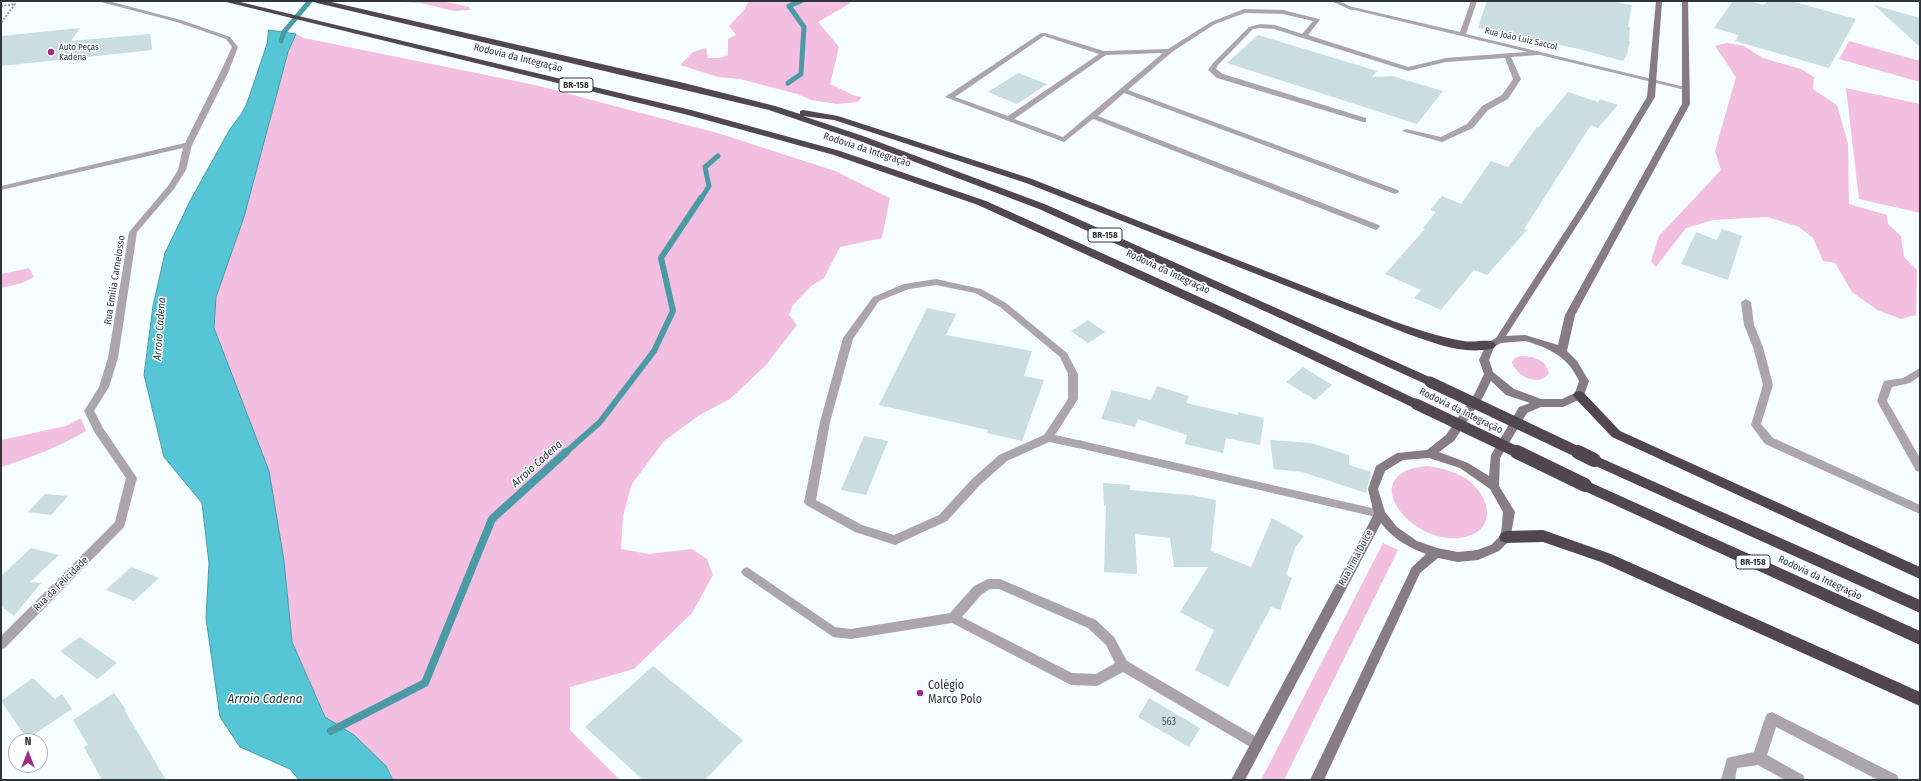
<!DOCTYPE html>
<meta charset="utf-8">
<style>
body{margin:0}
#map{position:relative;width:1921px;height:781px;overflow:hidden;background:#f5fdfe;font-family:"Fira Sans Condensed",sans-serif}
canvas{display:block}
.frame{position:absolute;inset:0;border:2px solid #2e3637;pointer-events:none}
.north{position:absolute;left:8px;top:733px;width:40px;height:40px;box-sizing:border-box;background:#fff;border:1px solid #abafaf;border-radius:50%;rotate:0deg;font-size:11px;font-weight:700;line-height:16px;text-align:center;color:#2e3637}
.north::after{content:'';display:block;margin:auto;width:14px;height:18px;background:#a22c85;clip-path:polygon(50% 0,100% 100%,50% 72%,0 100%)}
</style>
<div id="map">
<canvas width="1921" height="781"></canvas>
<div class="frame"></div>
<div class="north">N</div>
</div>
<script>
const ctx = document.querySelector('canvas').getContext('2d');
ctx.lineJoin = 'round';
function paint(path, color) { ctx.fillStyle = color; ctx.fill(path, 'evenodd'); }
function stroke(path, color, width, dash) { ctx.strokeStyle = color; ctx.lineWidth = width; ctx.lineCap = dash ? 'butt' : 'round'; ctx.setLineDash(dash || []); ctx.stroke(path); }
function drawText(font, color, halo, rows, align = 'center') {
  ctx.font = font + ' "Fira Sans Condensed",sans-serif'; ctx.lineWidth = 3; ctx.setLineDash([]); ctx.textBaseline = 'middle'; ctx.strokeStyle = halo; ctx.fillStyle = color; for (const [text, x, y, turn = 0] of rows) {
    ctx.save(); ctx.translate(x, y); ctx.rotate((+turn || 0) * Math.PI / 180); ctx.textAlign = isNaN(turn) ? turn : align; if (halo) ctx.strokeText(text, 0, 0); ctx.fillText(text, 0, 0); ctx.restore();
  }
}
paint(new Path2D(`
 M387 1H442L469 7 470 10 454 11 421 3Z
 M749 1H851L849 4 818 22 839 47 830 84 853 95 862 97 858 102 837 104 811 100 797 94 740 79 718 77 680 65 693 52 706 48 708 58H720L728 55V39L736 35 729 26 744 10Z
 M296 34 304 38 535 85 721 134 835 171 890 198 882 238 840 247 824 278 811 286 793 305 789 315 797 325 766 365 730 399 698 416 664 441 632 484 623 516 621 549 649 554 692 549 707 559 713 575 692 613 634 669 570 687V730L620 780H393L386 766 354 735 325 717 292 642 284 561 214 328 216 297 244 217 288 52Z
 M1849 41 1920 61V82L1839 59Z
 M1727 43 1744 46 1763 58 1801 69 1814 77 1813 89 1837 105 1848 144 1849 204 1887 215 1888 224 1901 236 1904 257 1917 270 1916 315 1901 319 1877 310 1852 292 1835 263 1823 261 1813 238 1799 227 1768 217 1713 220 1686 228 1656 267 1651 261 1659 236 1721 170 1715 151 1736 77 1715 46Z
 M1846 88 1920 104V213L1859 199Z
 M29 268 34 277 22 283 1 288V274Z
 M1520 356C1533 356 1546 359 1549 373 1540 388 1515 376 1512 362L1515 358Z
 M81 418 86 431C59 447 30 458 1 467V440L66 426Z
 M1427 466C1441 468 1453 471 1465 478 1492 496 1499 533 1459 538 1408 543 1355 472 1427 466Z
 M1383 543 1398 550 1284 780H1261Z`), '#f3bfe1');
const water = new Path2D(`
 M269 30 296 34 288 52 244 217 216 297 214 328 269 471 284 561 292 642 325 717 354 735 386 766 393 780H299L290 769 240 747 220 717 206 618 209 563 202 503 164 457 144 375 153 306 165 253 190 201 230 129 242 113 247 103 267 44Z`);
paint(water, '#56c6d6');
stroke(water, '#4a9ba6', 1);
stroke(new Path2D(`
 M281 41 284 32 310 1
 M788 83 801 74 804 27 789 6 801 1
 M701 199 709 186 705 167 718 156`), '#4a9ba6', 5);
stroke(new Path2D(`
 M565 453 600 422 654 351 673 311 661 258 701 198`), '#4a9ba6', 6);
stroke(new Path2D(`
 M331 731 425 683 492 519 566 452`), '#4a9ba6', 8);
paint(new Path2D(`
 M1487 1H1609L1632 5 1628 27H1630L1629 41H1630L1627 55 1623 61 1579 49 1478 28Z
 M1733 1H1748L1764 5 1768 1H1791L1856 19 1829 68 1735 41 1739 35 1714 28Z
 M1874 5 1920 18V47Z
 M80 28 71 41 150 34 152 50 1 66V36Z
 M1258 35 1377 71 1372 77 1392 76 1443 91 1417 124 1227 63Z
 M1018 73 1047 84 1017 104 988 92Z
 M1568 92 1598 102 1600 99 1618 105 1598 128 1591 125 1524 229 1527 230 1487 275 1474 270 1441 310 1414 298 1421 290 1385 274 1425 229 1423 228 1436 212 1430 210 1442 196 1461 204 1491 161 1508 167 1537 127 1538 128Z
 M1722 229 1742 236 1728 280 1681 264 1696 232 1717 240Z
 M927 308 956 314 946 335 1032 351 1024 376 1044 380 1022 441 987 433 988 430 879 405Z
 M1088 320 1105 332 1088 343 1071 331Z
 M1303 367 1332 385 1315 400 1286 382Z
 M1157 386 1189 396 1186 403 1238 415V412L1264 418 1260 445 1226 438 1223 453 1185 444 1187 435 1138 419 1135 427 1101 419 1112 390 1151 400Z
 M864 436 888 441 866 495 841 490Z
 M1270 440 1311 443 1349 455V465L1371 472 1366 493 1302 472 1274 469Z
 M1103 483 1130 485V490L1190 495 1216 500 1211 551 1251 567 1272 518 1304 536 1295 548 1286 575 1292 578 1280 610 1271 607 1228 687 1195 670 1214 630 1180 612 1208 567H1174L1170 538 1135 534 1137 574 1104 572 1106 506H1104Z
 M45 494 68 496 51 515 28 512Z
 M31 548 59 555 30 582 41 583 14 616 1 606V576Z
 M131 567 159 578 134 601 106 590Z
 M80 637 117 663 97 679 60 651Z
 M653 666 743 740 705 780H643L585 727Z
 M33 678 55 699 62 694 72 709 27 739 1 701Z
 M114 693 126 710 125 711 166 780H102L84 747 88 745 73 720Z
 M1149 698 1200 728 1189 747 1138 717Z`), '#cadde0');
stroke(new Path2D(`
 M1 6 15 4 1 23`), '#99a1a2', 2, [2, 1.5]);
paint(new Path2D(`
 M1331 1H1339L1356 9 1351 10Z
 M1244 9 1283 10 1319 19 1320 20 1308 35 1408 67 1446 58 1538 51 1541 53 1538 55 1511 57 1521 79 1508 99 1488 110 1473 128 1442 142 1402 131 1406 129 1441 137 1467 124 1482 106 1502 95 1513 79 1505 58 1446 62 1408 71 1274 29 1260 28 1253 29 1218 65 1216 69 1223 74 1366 118V122H1363L1217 78 1208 70 1213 63 1249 27 1260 24 1275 25 1302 34 1313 21 1283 14 1245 13 1215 24 1172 52 1128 90 1398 190 1399 192 1395 194 1124 93 1098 116 1379 225 1380 227 1376 230 1093 119 1064 142 945 97 1041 33H1045L1104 51 1168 49 1211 22ZM1044 36 1099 54 1008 116 955 97ZM1163 53 1063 137 1014 119 1106 55Z
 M936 279 981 289 1006 303 1067 353 1078 374V399L1055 435 1078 440 1082 441 1083 444 1082 447 1078 448 1049 442 1007 461 980 485 947 521 895 545 855 532 806 505 804 502 820 422 843 338 873 297 904 284ZM936 285 975 293 1000 307 1060 357 1068 374V399L1044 435 999 455 972 479 939 515 894 535 862 525 816 500 830 422 853 339 879 301 909 289Z
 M1746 299 1751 302 1754 325 1763 347 1773 385 1761 424 1773 438 1920 505V514L1765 444 1751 425 1763 385 1753 347 1744 325 1741 302Z
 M1920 368V376L1910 383 1892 387 1887 401 1920 458V472L1916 471 1877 401 1884 381 1903 378Z
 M747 567 835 627 851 629 950 613 974 586 988 579H1000L1096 620 1114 637 1127 661 1262 740 1264 744 1262 748 1257 750 1252 748 1123 672 1097 686 1071 685 952 623 851 639 833 637 743 575 741 572 743 569ZM990 589H999L1088 628 1106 645 1115 663 1096 674 1072 673 962 617 982 594Z
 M1772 712 1897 775 1899 780H1878L1776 727 1767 755 1803 775 1805 780H1785L1758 765 1737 768 1735 780H1721L1727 758 1754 752 1765 718 1767 714Z`), '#aca5a9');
paint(new Path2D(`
 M97 1H108L181 20 216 32 230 37 238 47 228 73 192 145 186 170 174 189 137 232 118 358 109 387 94 411 103 428 137 478 124 527 5 648 1 649V636L115 522 126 478 95 433 84 411 99 387 108 358 129 232 168 186 178 170 183 148 1 190V186L185 143 220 73 232 47 226 39 177 22Z
 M1471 1H1477L1466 34 1689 88 1685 90 1350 9 1353 7 1460 32Z
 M1078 440 1380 510 1384 511 1386 514 1384 517 1380 518 1074 447 1073 444 1074 441Z`), '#aca5a9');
paint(new Path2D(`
 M1656 1H1662L1655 97 1592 202 1506 336 1525 335 1558 345 1565 315 1682 104V1H1688L1690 104 1575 315 1567 351 1577 361 1589 381 1583 398 1563 407H1541L1527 413 1500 458 1499 486 1515 512 1510 540 1499 551 1478 560 1458 562 1438 558 1420 573 1324 780H1310L1412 567 1426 554C1408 547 1393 539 1381 523L1245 780H1231L1374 514 1368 489 1376 466 1397 453 1427 450 1446 435 1475 393 1484 374 1479 360 1487 343 1496 338 1584 202 1647 97ZM1525 341C1550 348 1568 357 1579 381L1575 393 1562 399H1541L1514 389 1493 372 1489 360 1494 347 1501 343ZM1491 381 1506 395 1530 403 1519 407 1491 455 1489 476 1468 463 1439 452 1454 441 1483 397ZM1429 458 1460 468 1490 489 1503 512 1501 535 1491 545 1477 550 1458 552 1437 548 1417 541 1397 527 1385 512 1378 489 1385 471 1403 460Z`), '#867c82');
paint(new Path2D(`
 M222 1H236L691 110 840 151 986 201 1226 309 1420 401 1422 404 1420 407H1412L1218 315 978 205 834 155 688 115Z
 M313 1H327L684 83 775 106 800 114V111L803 110 838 116 1032 179 1393 321C1416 329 1439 337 1463 341 1473 343 1485 339 1494 342L1496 345 1494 348C1466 356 1434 343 1408 334L1026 183 834 120 803 116 863 136 1047 205 1434 379 1436 382 1434 385 1430 386 1039 209 857 140 769 110 317 3Z
 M1579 391 1583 392 1620 431 1920 567V579L1612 437 1575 398 1573 395 1575 392Z
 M1594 455 1920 600V613L1589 463 1588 460 1589 457Z
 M1585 480 1920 631V645L1580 489 1578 485 1580 481Z
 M1543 530 1611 554 1920 692V706L1601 562 1543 542 1506 543 1501 541 1499 537 1501 533 1506 531Z`), '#53474f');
stroke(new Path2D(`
 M1430 382 1580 453
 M1416 404 1519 453`), '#53474f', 11);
stroke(new Path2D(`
 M1517 452 1585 485
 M1578 452 1594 460`), '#53474f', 14);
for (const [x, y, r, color] of [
 [51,52,4,"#a22c85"],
 [920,693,4,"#a22c85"]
]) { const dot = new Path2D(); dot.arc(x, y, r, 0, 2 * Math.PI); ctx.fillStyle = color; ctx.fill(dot); stroke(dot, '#fff', 1.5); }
drawText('9px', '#2e3637', '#fff', [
 ["Rua João Luiz Saccol",1521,39,13]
]);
drawText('9px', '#2e3637', '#fff', [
 ["Auto Peças",59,47],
 ["Kadena",59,57]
], 'left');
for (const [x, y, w] of [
 [576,85,34],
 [1105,235,34],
 [1753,562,34]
]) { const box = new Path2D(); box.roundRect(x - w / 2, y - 7, w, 14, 3); ctx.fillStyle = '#fff'; ctx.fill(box); stroke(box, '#2e3637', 1); }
drawText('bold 9px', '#2e3637', null, [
 ["BR-158",576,85],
 ["BR-158",1105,235],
 ["BR-158",1753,562]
]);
drawText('10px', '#2e3637', '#fff', [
 ["Rodovia da Integração",518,58,14],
 ["Rodovia da Integração",867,150,18],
 ["Rodovia da Integração",1168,272,25],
 ["Rua Emília Carnelosso",115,280,-81],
 ["Rodovia da Integração",1461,411,26],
 ["Rua Irmã Dulce",1356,558,-62],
 ["Rodovia da Integração",1820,578,25],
 ["Rua da Felicidade",61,584,-45]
]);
drawText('10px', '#556061', null, [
 ["563",1169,722]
]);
drawText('italic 11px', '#1c3134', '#fff', [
 ["Arroio Cadena",160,329,-86],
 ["Arroio Cadena",537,464,-42]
]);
drawText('12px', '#2e3637', '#fff', [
 ["Colégio",928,686],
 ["Marco Polo",928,700]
], 'left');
drawText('italic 13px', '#1c3134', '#fff', [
 ["Arroio Cadena",265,699]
]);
</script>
